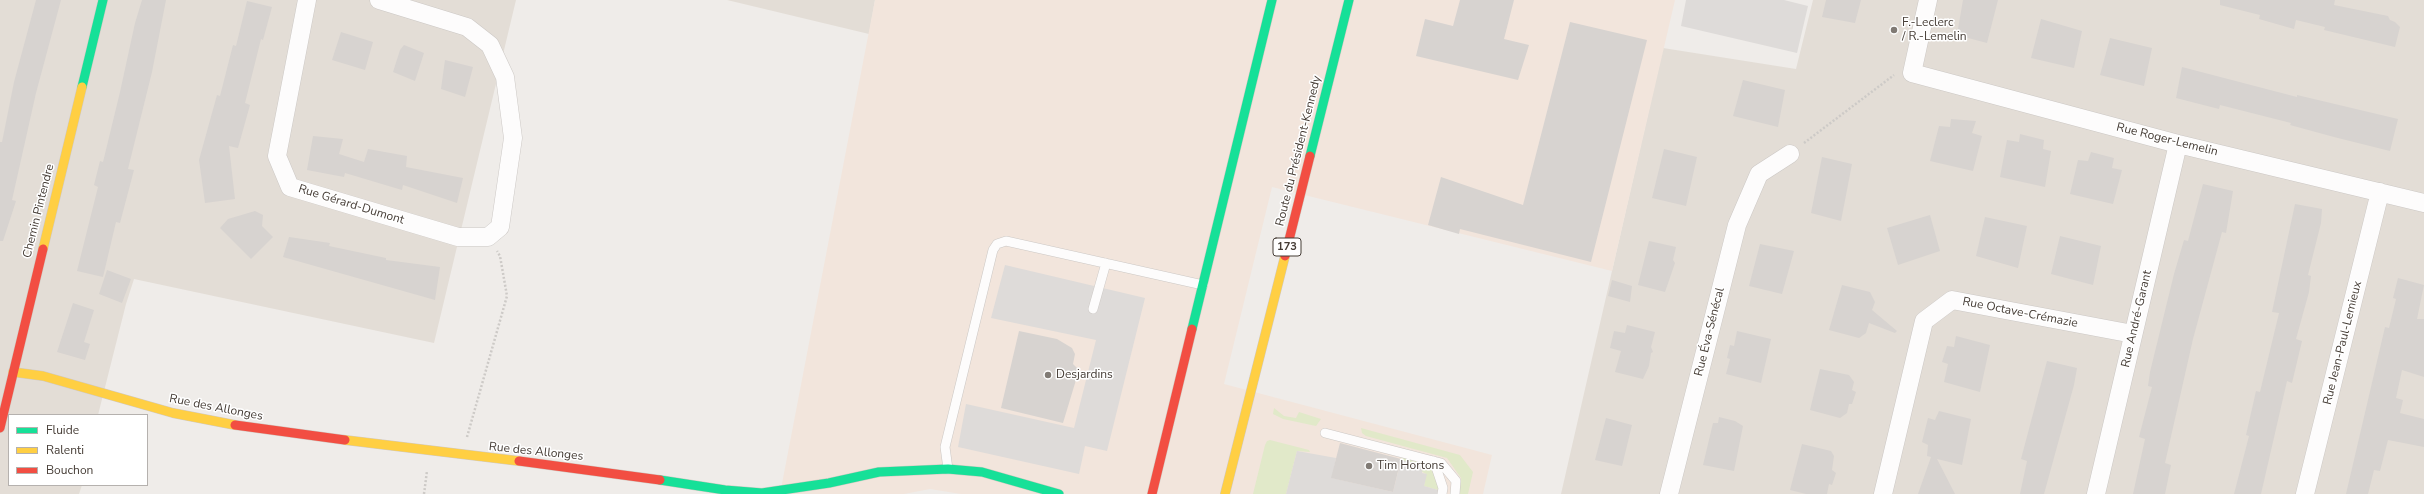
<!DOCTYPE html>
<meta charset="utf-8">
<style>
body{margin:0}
#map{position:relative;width:2424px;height:494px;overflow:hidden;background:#efece9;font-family:"Nunito Sans",sans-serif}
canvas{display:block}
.legend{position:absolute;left:8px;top:414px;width:140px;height:72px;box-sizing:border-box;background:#fff;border:1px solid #b5b1ae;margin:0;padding:5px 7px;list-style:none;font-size:12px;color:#453c35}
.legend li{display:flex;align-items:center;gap:8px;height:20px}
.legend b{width:20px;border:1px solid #b5b1ae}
</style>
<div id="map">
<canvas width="2424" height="494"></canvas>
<ul class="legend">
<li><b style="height:5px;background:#16e098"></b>Fluide</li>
<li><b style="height:5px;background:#ffcf43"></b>Ralenti</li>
<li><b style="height:5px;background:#f24e42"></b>Bouchon</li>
</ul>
</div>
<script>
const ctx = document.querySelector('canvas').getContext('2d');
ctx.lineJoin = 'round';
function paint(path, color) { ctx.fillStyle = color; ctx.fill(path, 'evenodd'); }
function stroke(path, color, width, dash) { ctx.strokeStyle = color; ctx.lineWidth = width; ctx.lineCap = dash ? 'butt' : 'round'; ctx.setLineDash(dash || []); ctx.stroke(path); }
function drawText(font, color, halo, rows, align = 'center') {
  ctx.font = font + ' "Nunito Sans",sans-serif'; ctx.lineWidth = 3; ctx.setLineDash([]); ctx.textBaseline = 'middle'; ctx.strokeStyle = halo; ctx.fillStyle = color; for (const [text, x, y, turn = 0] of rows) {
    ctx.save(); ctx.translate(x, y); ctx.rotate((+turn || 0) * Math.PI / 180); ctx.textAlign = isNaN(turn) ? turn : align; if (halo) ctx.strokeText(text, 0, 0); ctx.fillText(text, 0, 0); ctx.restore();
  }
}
paint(new Path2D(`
 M0 0H516L434 343 134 279 126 304 98 415H9V485H82L79 494H0Z
 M727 0H875L869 34Z
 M1813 0H2424V494H1561L1663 48 1796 69Z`), '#e3ddd6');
paint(new Path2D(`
 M875 0H1675L1612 271 1272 187 1224 384 1492 455 1483 494H961L930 489 904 494H780Z`), '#f2e5dc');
paint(new Path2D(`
 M1274 408 1284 416 1296 418 1299 412 1321 419 1316 426 1283 419 1273 414Z
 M1361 428 1460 455 1473 472 1468 494H1459L1461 478 1447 458 1366 436 1362 433Z
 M1270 440 1309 450 1310 452 1297 451 1286 494H1253L1265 445 1267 441Z
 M1402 455 1430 466 1438 484V490L1424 486 1426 474 1401 460Z`), '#e1e9c9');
paint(new Path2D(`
 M1686 0H1784L1808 6 1797 53 1681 26Z
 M1005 265 1145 298 1107 451 1085 446 1079 474 958 447 966 404 1074 428 1096 340 991 318Z
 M1297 451 1336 458 1332 478 1393 492 1401 460 1423 465 1422 473 1427 474 1424 486 1438 490 1437 494H1286Z`), '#dedbd9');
paint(new Path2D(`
 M36 0H61L36 93 12 200 16 201 3 241H0V142H2L14 82Z
 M142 0H166L152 72 128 169 134 170 120 223 116 222 103 277 77 271 98 187 94 185 100 161 103 162 120 92 135 23Z
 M1460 0H1514L1504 39 1529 45 1518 80 1416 56 1425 19 1453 26Z
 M1826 0H1861L1855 23 1822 17Z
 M1963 0H1998L1987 43 1957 35Z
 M2220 0H2335L2334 5 2388 16 2390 20 2395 22 2400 27 2395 47 2324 30 2325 27 2296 20 2294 29 2259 19 2260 15 2220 5Z
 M247 1 272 7 263 40 261 39 245 103 250 105 238 148 229 146 235 199 205 203 199 160 217 95 220 96 233 45 236 46Z
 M2041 19 2082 31 2074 68 2031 58Z
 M1570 22 1647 40 1591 262 1460 229 1459 234 1428 225 1441 177 1523 205Z
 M341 32 373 42 365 70 332 60Z
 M2110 38 2152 48 2144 86 2100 75Z
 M404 45 424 53 415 81 393 72 400 50Z
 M445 60 473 67 465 97 441 89Z
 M2182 67 2297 97V95L2398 119 2390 151 2334 137 2290 125 2291 123 2220 105 2219 109 2176 98Z
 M1743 80 1785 90 1778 127 1733 116Z
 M1951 119 1976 121 1972 133 1982 136 1973 171 1930 161 1939 126 1950 127Z
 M2020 134 2044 140 2043 149 2051 151 2045 187 2000 177 2007 140 2019 142Z
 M313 136 343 139 339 154 364 162 368 149 407 156 406 167 463 178 457 203 403 185 402 190 345 173 344 177 307 170Z
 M1664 149 1697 157 1686 206 1652 198Z
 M2091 152 2114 158 2112 168 2122 170 2113 204 2070 194 2078 160 2088 161Z
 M1822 157 1852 164 1841 221 1811 213Z
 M2203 184 2233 191 2226 233 2222 232 2193 339 2165 463 2171 465 2165 494H2133L2145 439 2139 437 2152 387 2148 386 2150 372 2174 274 2184 240 2188 241Z
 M2295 204 2322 209 2321 223 2308 275 2311 276 2309 292 2296 339 2302 341 2292 383 2287 381 2261 494H2234L2249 436 2246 435 2256 391 2260 392 2279 313 2272 312Z
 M255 211 263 215 262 226 273 237 251 259 220 228 228 219Z
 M1930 215 1940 251 1898 265 1887 228Z
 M1985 217 2027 226 2018 268 1976 256Z
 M2060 236 2101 246 2093 285 2051 274Z
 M289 237 330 243 329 246 386 258V260L440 267 435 300 283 257Z
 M1649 241 1676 247 1673 260 1675 263 1665 292 1638 285Z
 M1760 244 1794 251 1782 294 1749 286Z
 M107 270 131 279 122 303 99 294Z
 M2398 278 2424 285 2417 319H2424V377L2402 370 2396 398 2403 400 2400 413 2424 419V447L2388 440 2380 471 2374 470 2368 494H2346L2385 327 2389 328 2396 299 2393 298Z
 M1612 280 1632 286 1630 302 1608 296Z
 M1842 285 1870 292 1875 302 1872 310 1897 331 1895 333 1869 323 1866 333 1859 338 1829 330Z
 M73 303 94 310 84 342 90 344 85 360 57 352Z
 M1627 325 1655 332 1651 347 1653 352 1651 353 1649 366 1643 379 1615 372 1621 351 1610 348 1614 331 1625 333Z
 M1019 331 1057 339 1072 348 1075 354 1073 364 1079 370 1063 423 1001 408Z
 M1737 331 1771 339 1761 383 1726 374 1730 359 1727 358 1730 345 1734 346Z
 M1956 336 1990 345 1980 392 1944 382 1948 364 1942 362 1947 346 1954 347Z
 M2047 361 2077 368 2074 385 2044 494H2020L2027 461 2021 459Z
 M1820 369 1849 375 1854 382 1852 390 1856 392 1852 404H1849L1847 413 1840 418 1810 410Z
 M1939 411 1971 419 1962 465 1937 459 1955 494H1918L1931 457 1927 456 1928 445 1922 442 1928 418 1935 420Z
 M1719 417 1735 421 1743 426 1734 471 1703 465 1713 423H1718Z
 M1606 418 1632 425 1622 466 1595 460Z
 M1340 443 1401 459 1393 492 1331 478Z
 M1802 444 1831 451 1834 456 1832 470 1836 473 1832 485 1829 484 1827 494H1806L1790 490Z`), '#d7d3d0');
const lane = new Path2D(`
 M1093 309 1106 263
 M1325 433 1441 463 1456 481 1455 494
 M1434 461 1443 488 1442 494
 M948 469 945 447 993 250 997 244 1006 241 1203 285`);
const street = new Path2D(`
 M307 0 277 156 290 187 458 237H488L500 227 513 138 505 77 490 45 467 27 379 0
 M1912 73 2178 144 2424 203
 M1912 73 1928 0
 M1669 494 1737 225 1759 174 1790 154
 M1883 494 1924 321 1952 300 2133 334
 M2096 494 2178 144
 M2305 494 2380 192`);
const fast = new Path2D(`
 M82 87 103 0
 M1310 156 1349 0
 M1192 329 1272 0
 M660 480 725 490 762 493 829 483 879 472 948 469 982 472 1059 494`);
const slow = new Path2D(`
 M43 249 82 87
 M13 372 43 376 173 413 235 425
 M345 440 519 461
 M1225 494 1285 256`);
const jam = new Path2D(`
 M1285 256 1310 156
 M235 425 345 440
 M0 428 43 249
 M519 461 660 480
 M1152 494 1192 329`);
stroke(lane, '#ccc8c5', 10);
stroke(street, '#ccc8c5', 19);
stroke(fast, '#d0c9c1', 10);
stroke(slow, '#d0c9c1', 10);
stroke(jam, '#d0c9c1', 10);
stroke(new Path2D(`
 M1804 143 1894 75
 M467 437 507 296 500 256 497 251
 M424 494 427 471`), '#cdcac7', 2.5, [2, 2]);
stroke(lane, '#fdfcfc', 9);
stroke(street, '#fdfcfc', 18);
stroke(fast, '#16e098', 9);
stroke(slow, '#ffcf43', 9);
stroke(jam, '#f24e42', 9);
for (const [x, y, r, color] of [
 [1894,30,4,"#807a74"],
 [1048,375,4,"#807a74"],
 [1369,466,4,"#807a74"]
]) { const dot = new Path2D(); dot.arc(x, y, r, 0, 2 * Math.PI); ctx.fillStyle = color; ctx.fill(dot); stroke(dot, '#fff', 1.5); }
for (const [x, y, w] of [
 [1287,247,28]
]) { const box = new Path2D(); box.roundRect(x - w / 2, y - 9, w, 18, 3); ctx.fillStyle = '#fff'; ctx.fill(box); stroke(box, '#453c35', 1); }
drawText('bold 11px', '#453c35', null, [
 ["173",1287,247]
]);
drawText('12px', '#453c35', '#fff', [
 ["F.-Leclerc",1902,23],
 ["/ R.-Lemelin",1902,37],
 ["Desjardins",1056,375],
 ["Tim Hortons",1377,466]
], 'left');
drawText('12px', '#453c35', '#fff', [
 ["Rue Roger-Lemelin",2167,140,14],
 ["Route du Président-Kennedy",1299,151,-76],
 ["Rue Gérard-Dumont",351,205,17],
 ["Chemin Pintendre",39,211,-76],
 ["Rue Octave-Crémazie",2020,313,11],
 ["Rue André-Garant",2137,319,-77],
 ["Rue Éva-Sénécal",1710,332,-76],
 ["Rue Jean-Paul-Lemieux",2343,343,-76],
 ["Rue des Allonges",216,408,11],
 ["Rue des Allonges",536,452,6]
]);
</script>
